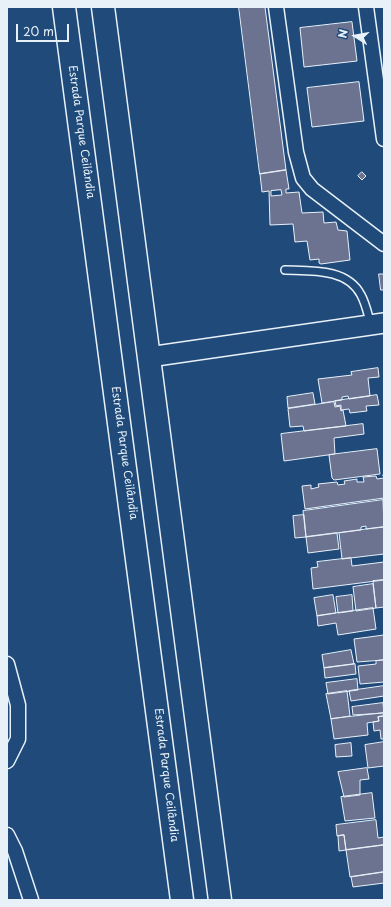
<!DOCTYPE html>
<meta charset="utf-8">
<style>
body{margin:0}
#map{position:relative;width:391px;height:907px;overflow:hidden;background:#1f4a7a;font-family:"Playpen Sans",sans-serif}
canvas{display:block}
.frame{position:absolute;inset:0;border:8px solid #e8f1f8;pointer-events:none}
.north{position:absolute;left:335px;top:16px;width:40px;height:40px;-webkit-text-stroke:3px #1f4a7a;paint-order:stroke;rotate:281deg;font-size:11px;font-weight:700;line-height:16px;text-align:center;color:#e8f1f8}
.north::after{content:'';display:block;margin:auto;width:14px;height:18px;background:#e8f1f8;clip-path:polygon(50% 0,100% 100%,50% 72%,0 100%)}
.scale{position:absolute;left:16px;top:24px;width:53px;height:18px;box-sizing:border-box;border:2px solid #e8f1f8;border-top:0;padding-left:5px;font-size:12px;line-height:14px;white-space:nowrap;color:#e8f1f8;-webkit-text-stroke:3px #1f4a7a;paint-order:stroke}
</style>
<div id="map">
<canvas width="391" height="907"></canvas>
<div class="frame"></div>
<div class="north">N</div>
<div class="scale">20 m</div>
</div>
<script>
const ctx = document.querySelector('canvas').getContext('2d');
ctx.lineJoin = 'round';
function paint(path, color) { ctx.fillStyle = color; ctx.fill(path, 'evenodd'); }
function stroke(path, color, width, dash) { ctx.strokeStyle = color; ctx.lineWidth = width; ctx.lineCap = dash ? 'butt' : 'round'; ctx.setLineDash(dash || []); ctx.stroke(path); }
function drawText(font, color, halo, rows, align = 'center') {
  ctx.font = font + ' "Playpen Sans",sans-serif'; ctx.lineWidth = 3.5; ctx.setLineDash([]); ctx.textBaseline = 'middle'; ctx.strokeStyle = halo; ctx.fillStyle = color; for (const [text, x, y, turn = 0] of rows) {
    ctx.save(); ctx.translate(x, y); ctx.rotate((+turn || 0) * Math.PI / 180); ctx.textAlign = isNaN(turn) ? turn : align; if (halo) ctx.strokeText(text, 0, 0); ctx.fillText(text, 0, 0); ctx.restore();
  }
}
const building = new Path2D(`
 M239 7H265L286 170 260 174Z
 M352 22 357 61 304 67 300 28Z
 M359 82 364 121 312 127 307 88Z
 M286 170 289 189H286V193L299 192 302 213 323 212 324 223 336 222 338 230 347 231 350 260 321 264 319 263V259L310 260 307 241 295 242 293 224 270 225 269 191 262 192 260 174ZM281 190 282 195 271 196V191Z
 M362 172 366 176 362 180 358 176Z
 M379 274H384V290H381Z
 M378 368 379 377 368 378 370 396 349 399 348 396 342 397V400L322 403 318 379 352 375 351 372Z
 M313 393 315 404 288 408 287 397Z
 M377 395 379 405 366 406 367 411 350 413 349 409 341 410V405L336 406 335 401Z
 M334 402 335 407 340 406 341 411 343 410 346 426 304 431 303 426 290 427 288 409Z
 M363 424 364 434 334 438 335 454 284 461 281 434Z
 M377 449 380 474 334 480 332 478 329 455Z
 M383 475H384V498L305 509 302 486 311 485V489L319 487 318 484 337 482 338 485 345 484 344 481 357 479V482H364L363 477 376 476 377 479 384 478Z
 M383 500 384 527 366 529V526L361 527V530L306 537 303 511Z
 M304 515 306 537 295 538 293 516Z
 M384 527V554L342 559 339 533Z
 M337 533 339 549 308 553 306 537Z
 M351 558 352 566 384 562V580L313 589 311 568 318 567 317 562Z
 M384 580V607L376 608 373 581Z
 M373 584 376 608 356 611 353 587Z
 M333 595 336 613 317 616 314 598Z
 M352 595 353 611 338 613 336 597Z
 M373 608 376 629 338 635 336 623 318 626 317 616Z
 M384 633V660L357 662 354 639 384 635Z
 M351 650 354 664 324 668 322 655Z
 M384 660V682L360 684 358 666 376 664V661Z
 M355 664 356 674 325 678 324 668Z
 M357 679 358 690 328 694 326 683Z
 M384 686V696L351 701 349 691Z
 M347 691 350 716 331 719 326 694Z
 M383 703 384 713 353 715 352 707Z
 M384 713V716L378 717 379 721 367 723 368 735 334 739 331 719Z
 M384 716V739H381L380 730 374 731 373 722 379 721 378 717Z
 M384 742V766L368 768 365 745Z
 M351 743 352 756 336 757 335 745Z
 M367 768 369 779 360 780V795L344 797 338 772Z
 M372 793 375 818 345 821 341 797Z
 M376 820 378 838 384 837V845L346 850 344 835 337 836 336 825Z
 M344 835 346 850 339 851 338 836Z
 M384 845V872L350 877 346 850Z
 M384 872V883L353 887 351 877Z`);
paint(building, '#6c7391');
stroke(building, '#e8f1f8', 1);
const lane = new Path2D(`
 M285 270C311 271 347 268 361 295 366 304 368 315 371 325`);
const street = new Path2D(`
 M276 7 296 152 303 178 312 189 384 244
 M366 7 384 139
 M7 664 18 705V739L7 761
 M7 835 15 851 31 900`);
const secondary = new Path2D(`
 M149 357 384 323`);
const highway = new Path2D(`
 M64 7 182 900
 M103 7 220 900`);
stroke(lane, '#e8f1f8', 10);
stroke(street, '#e8f1f8', 17);
stroke(secondary, '#e8f1f8', 22);
stroke(highway, '#e8f1f8', 25);
stroke(lane, '#1f4a7a', 7);
stroke(street, '#1f4a7a', 14);
stroke(secondary, '#1f4a7a', 19);
stroke(highway, '#1f4a7a', 22);
drawText('11px', '#e8f1f8', '#1f4a7a', [
 ["Estrada Parque Ceilândia",81,132,82],
 ["Estrada Parque Ceilândia",124,453,82],
 ["Estrada Parque Ceilândia",166,775,83]
]);
</script>
